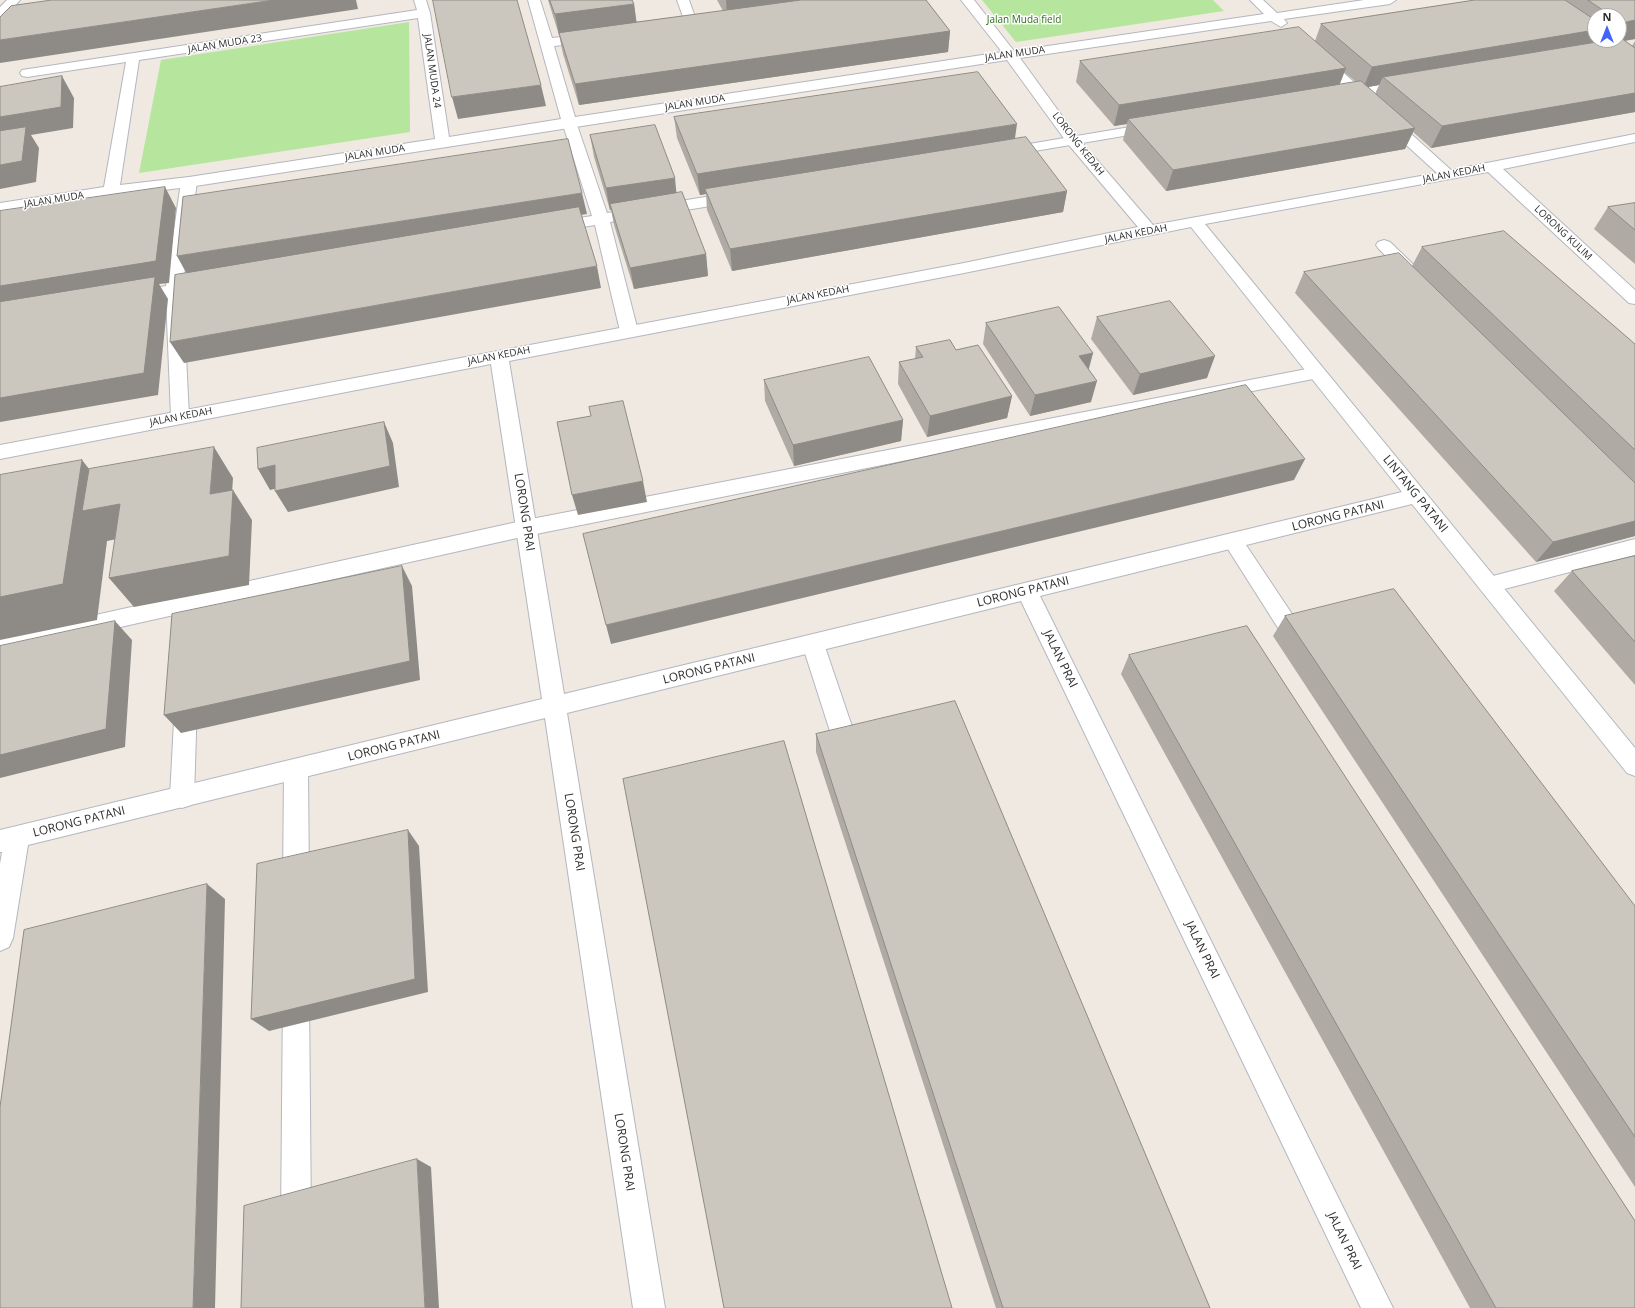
<!DOCTYPE html>
<style>
body{margin:0}
#map{position:relative;width:1635px;height:1308px;overflow:hidden;background:#efe9e1;font-family:"Open Sans",sans-serif}
canvas{display:block}
.north{position:absolute;left:1587px;top:8px;width:40px;height:40px;box-sizing:border-box;background:#fff;border:1px solid #ababab;border-radius:50%;rotate:0deg;font-size:11px;font-weight:700;line-height:16px;text-align:center;color:#2e2e2e}
.north::after{content:'';display:block;margin:auto;width:14px;height:18px;background:#4264fb;clip-path:polygon(50% 0,100% 100%,50% 72%,0 100%)}
</style>
<div id="map">
<canvas width="1635" height="1308"></canvas>
<div class="north">N</div>
</div>
<script>
const ctx = document.querySelector('canvas').getContext('2d');
ctx.lineJoin = 'round';
function paint(path, color) { ctx.fillStyle = color; ctx.fill(path, 'evenodd'); }
function stroke(path, color, width, dash) { ctx.strokeStyle = color; ctx.lineWidth = width; ctx.lineCap = dash ? 'butt' : 'round'; ctx.setLineDash(dash || []); ctx.stroke(path); }
function drawText(font, color, halo, rows, align = 'center') {
  ctx.font = font + ' "Open Sans",sans-serif'; ctx.lineWidth = 3; ctx.setLineDash([]); ctx.textBaseline = 'middle'; ctx.strokeStyle = halo; ctx.fillStyle = color; for (const [text, x, y, turn = 0] of rows) {
    ctx.save(); ctx.translate(x, y); ctx.rotate((+turn || 0) * Math.PI / 180); ctx.textAlign = isNaN(turn) ? turn : align; if (halo) ctx.strokeText(text, 0, 0); ctx.fillText(text, 0, 0); ctx.restore();
  }
}
paint(new Path2D(`
 M982 0H1213L1224 11 1016 42Z
 M409 22 410 132 139 173 161 60Z`), '#b6e59e');
const service = new Path2D(`
 M1407 80 1412 81 1414 84 1412 87 1342 99 1337 98 1335 95 1337 92 1342 91Z
 M569 118 574 119 576 122 607 213 736 192 741 194 744 197 741 200 736 202 610 222 638 331 635 335 629 337 623 335 620 331 595 225 553 232 547 230 545 227 547 224 553 222 592 216 562 122 564 119Z
 M1154 123 1159 124 1161 127 1159 130 1005 156 1000 155 998 152 1000 149 1005 148Z
 M189 177 194 179 197 182 183 283 203 280 209 281 211 285 209 289 183 294 189 417 187 422 180 423 173 422 171 417 166 296 135 301 129 300 127 296 129 292 166 286 181 182 184 179Z
 M1384 240 1390 242 1420 271 1422 275 1420 279 1414 280 1408 279 1378 248 1376 245 1378 242Z
 M1317 367 1323 369 1326 373 1323 377 526 536 0 654V636L526 520Z
 M1233 533 1240 536 1308 638 1311 644 1308 650 1300 653 1292 650 1226 546 1223 541 1226 536Z
 M1635 539V555L1489 593 1482 591 1478 585 1482 579 1489 577Z
 M813 635 821 638 824 644 862 756 858 763 850 766 842 763 838 756 802 644 805 638Z
 M186 692 194 695 197 702 194 797 191 805 182 808 173 805 170 797 175 702 178 695Z
 M296 759 304 762 308 769 309 884 305 892 296 896 287 892 283 884 284 769 288 762Z
 M296 981 306 984 309 994 311 1222 307 1233 296 1237 285 1233 281 1222 283 994 286 984Z`);
const minor = new Path2D(`
 M7 0H20L5 17 0 18V7Z
 M414 0H426L430 13 449 137 561 119 528 0H540L552 38 589 34 596 38 589 42 554 46 575 117 1002 52 961 0H974L1014 51 1264 14 1250 0H1263L1277 13 1364 0H1396L1390 4 1284 19 1287 23 1281 27 1271 21 1020 58 1078 138 1153 225 1437 173 1315 62 1313 59 1315 56H1325L1451 170 1635 134V142L1503 169 1635 290V304L1629 303 1488 172 1205 224 1635 748V776L1627 773 1412 504 1040 596 1393 1308H1361L1021 601 567 713 665 1308H633L545 718 28 845 13 938 9 947 0 951V864L2 852H0V830L542 699 491 364 0 459V445L964 263 1138 227 1068 144 1007 60 189 187 111 196 0 213V203L104 187 126 62 27 77 22 76 20 73 22 70 417 10ZM418 18 435 139 189 177 120 185 139 60ZM1191 227 1402 492 564 694 509 361 964 273Z
 M677 0H689L699 28 698 31H688L687 28Z`);
stroke(service, '#b4b7c1', 2);
stroke(minor, '#b4b7c1', 2);
paint(service, '#fff');
paint(minor, '#fff');
paint(new Path2D(`
 M548 0H632L634 4 636 22 723 11 717 0H926L950 31 948 52 579 105 563 54 559 35Z
 M1475 0H1635V39L1625 41 1632 46 1635 41V112L1431 148 1413 132 1405 149 1166 191 1123 140 1127 124 1114 126 1076 82 1080 61 1315 41 1321 24ZM1595 16H1619V40H1605H1606L1600 41 1601 40H1595ZM1344 72 1356 82 1339 85ZM1379 85 1375 94 1368 87Z
 M674 117 1015 138 1067 191 1063 212 732 271 707 210 706 194 700 195 677 138Z
 M590 135 676 193 706 254 708 276 634 289 614 225 611 210H610L594 157Z
 M1635 203V264L1594 229 1608 207Z
 M1422 247 1635 344V536L1536 562 1295 293 1304 272 1412 266Z
 M1097 317 1207 378 1133 395 1091 339Z
 M986 323 1093 353 1089 369 1091 402 1030 416 983 344Z
 M916 347 956 350 1012 396 1007 418 927 437 898 384 899 362 915 359Z
 M764 380 903 420 901 441 794 466 765 401Z
 M1635 556V685L1554 591 1572 571Z
 M1285 616 1635 906V1187L1273 636Z
 M1129 655 1635 1308H1470L1121 674Z
 M816 734 1210 1308H996L816 752Z`), '#afaba4');
paint(new Path2D(`
 M274 0H356L358 9 0 63V40Z
 M726 0H812L727 18Z
 M634 4 637 25 559 35 555 14Z
 M1635 20V39L1610 43 1619 40V28L1622 23Z
 M1595 30V40H1601L1596 49 1383 77 1379 85 1363 88 1372 67Z
 M950 31 948 52 579 105 575 84Z
 M1346 68 1338 89 1128 119 1127 124 1114 126 1119 105Z
 M62 76 74 98 73 128 31 135 39 148 36 182 0 189V117Z
 M541 85 546 106 458 119 452 97Z
 M1635 93V112L1431 148 1442 126Z
 M1017 124 1014 145 705 189 706 194 700 195 697 174Z
 M1415 128 1405 149 1166 191 1173 170Z
 M675 178 677 199 610 204 611 210H610L606 188Z
 M165 187 176 208 169 283 159 284 168 299 158 395 0 422V286Z
 M1067 191 1063 212 732 271 730 249Z
 M582 193 587 214 189 278 177 256Z
 M706 254 708 276 634 289 630 268Z
 M597 266 601 288 184 363 170 342Z
 M1093 353 1087 374 1079 356Z
 M1215 356 1207 378 1133 395 1140 374Z
 M1097 381 1091 402 1030 416 1035 395Z
 M1012 396 1007 418 927 437 930 416Z
 M903 420 901 441 794 466 793 445Z
 M384 422 393 443 399 487 288 512 275 491Z
 M214 447 233 478 230 524 210 494Z
 M1305 459 1294 480 611 644 606 625Z
 M82 460 112 498 120 504 143 534 107 541 97 620 0 640V597Z
 M275 465 287 486 270 490 258 469Z
 M643 481 647 502 578 515 572 495Z
 M233 490 252 520 249 585 134 607 109 578Z
 M1635 521V536L1536 562 1553 542Z
 M402 566 412 586 420 680 181 733 164 715Z
 M115 621 132 640 125 747 0 778V755Z
 M408 830 419 846 428 992 269 1031 251 1019Z
 M207 884 225 899 215 1308H193Z
 M417 1159 431 1167 439 1308H425Z`), '#8e8b86');
const building = new Path2D(`
 M52 0H274L0 40V17L11 6Z
 M433 0H517L541 85 452 97Z
 M550 0H632L634 4 555 14Z
 M801 0H926L950 31 575 84 559 33Z
 M1475 0H1565L1595 20V30L1372 67 1321 24Z
 M1588 0H1635V20L1622 23 1619 20V16H1612Z
 M1299 27 1346 68 1119 105 1080 61Z
 M1619 38H1621L1635 48V93L1442 126 1383 77 1609 40H1619Z
 M978 72 1017 124 697 174 674 117Z
 M62 76 61 107 0 117V87Z
 M1361 81 1415 128 1173 170 1128 119Z
 M655 125 675 178 606 188 590 135Z
 M26 127 22 161 0 165V131Z
 M1026 137 1067 191 730 249 705 189Z
 M568 139 582 193 177 256 183 197Z
 M165 187 156 261 0 286V211Z
 M682 192 706 254 630 268 610 204Z
 M1635 203V230L1608 207Z
 M579 207 597 266 170 342 175 275Z
 M1504 231 1635 344V450L1422 247Z
 M1399 253 1635 483V521L1553 542 1304 272Z
 M155 277 144 373 0 398V302Z
 M1170 301 1215 356 1140 374 1097 317Z
 M1059 307 1093 353 1079 356 1097 381 1035 395 986 323Z
 M950 340 956 350 978 345 1012 396 930 416 899 362 923 357 916 347Z
 M869 357 903 420 793 445 764 380Z
 M1246 385 1305 459 606 625 583 534Z
 M623 401 643 481 572 495 557 422 591 416 589 407Z
 M384 422 390 466 275 491V465L258 469 257 448Z
 M214 447 210 494 233 490 229 556 109 578 120 504 82 511 89 469Z
 M82 460 63 584 0 597V475Z
 M1635 556V642L1572 571Z
 M402 566 410 661 164 715 172 614Z
 M1394 589 1635 906V1137L1285 616Z
 M115 621 106 729 0 755V646Z
 M1247 626 1635 1221V1308H1496L1129 655Z
 M955 701 1210 1308H1003L816 734Z
 M784 741 952 1308H724L623 779Z
 M408 830 415 979 251 1019 257 864Z
 M207 884 193 1308H0V1107L24 930Z
 M417 1159 425 1308H241L244 1206Z`);
paint(building, '#cbc7bf');
stroke(building, '#8e8b86', 1);
drawText('10px', '#2c6e1b', '#fff', [
 ["Jalan Muda field",1024,20]
]);
drawText('10px', '#2e2e2e', '#fff', [
 ["JALAN MUDA 23",225,44,-9],
 ["JALAN MUDA",1015,54,-8],
 ["JALAN MUDA 24",432,71,82],
 ["JALAN MUDA",695,103,-9],
 ["LORONG KEDAH",1078,144,52],
 ["JALAN MUDA",375,153,-9],
 ["JALAN KEDAH",1454,174,-11],
 ["JALAN MUDA",54,200,-9],
 ["LORONG KULIM",1563,233,43],
 ["JALAN KEDAH",1136,234,-11],
 ["JALAN KEDAH",818,295,-11],
 ["JALAN KEDAH",499,356,-11],
 ["JALAN KEDAH",181,417,-11]
]);
drawText('12px', '#2e2e2e', '#fff', [
 ["LINTANG PATANI",1415,494,51],
 ["LORONG PRAI",524,512,81],
 ["LORONG PATANI",1338,516,-14],
 ["LORONG PATANI",1023,592,-14],
 ["JALAN PRAI",1060,659,64],
 ["LORONG PATANI",709,669,-14],
 ["LORONG PATANI",394,746,-14],
 ["LORONG PATANI",79,822,-14],
 ["LORONG PRAI",574,832,81],
 ["JALAN PRAI",1202,950,64],
 ["LORONG PRAI",624,1152,81],
 ["JALAN PRAI",1344,1241,64]
]);
</script>
